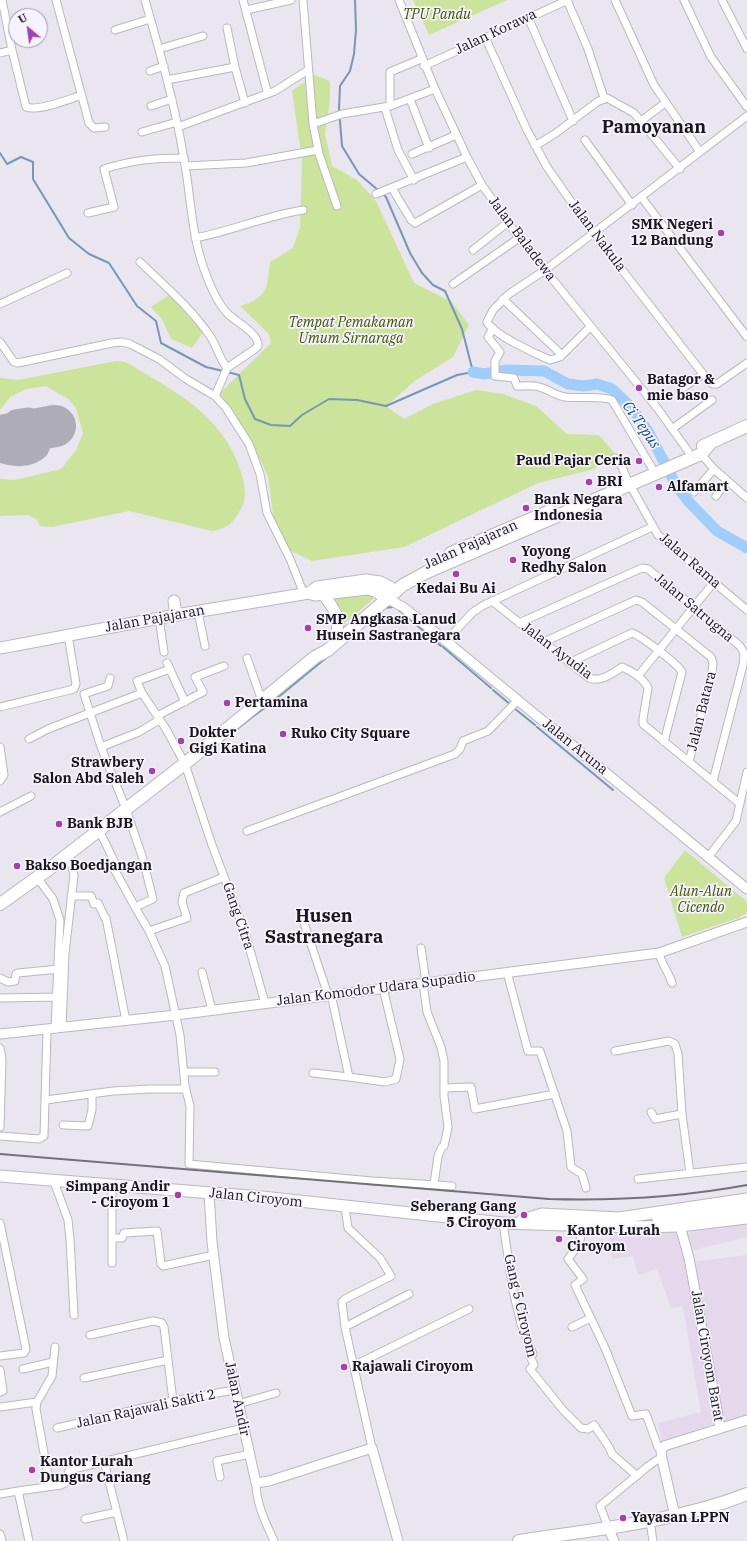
<!DOCTYPE html>
<style>
body{margin:0}
#map{position:relative;width:747px;height:1541px;overflow:hidden;background:#e9e6f0;font-family:"IBM Plex Serif",serif}
canvas{display:block}
.north{position:absolute;left:8px;top:8px;width:40px;height:40px;box-sizing:border-box;background:#f7f3fe;border:1px solid #9e9ba3;border-radius:50%;rotate:331deg;font-size:11px;font-weight:700;line-height:16px;text-align:center;color:#18171a}
.north::after{content:'';display:block;margin:auto;width:14px;height:18px;background:#a341a8;clip-path:polygon(50% 0,100% 100%,50% 72%,0 100%)}
</style>
<div id="map">
<canvas width="747" height="1541"></canvas>
<div class="north">U</div>
</div>
<script>
const ctx = document.querySelector('canvas').getContext('2d');
ctx.lineJoin = 'round';
function paint(path, color) { ctx.fillStyle = color; ctx.fill(path, 'evenodd'); }
function stroke(path, color, width, dash) { ctx.strokeStyle = color; ctx.lineWidth = width; ctx.lineCap = dash ? 'butt' : 'round'; ctx.setLineDash(dash || []); ctx.stroke(path); }
function drawText(font, color, halo, rows, align = 'center') {
  ctx.font = font + ' "IBM Plex Serif",serif'; ctx.lineWidth = 3.5; ctx.setLineDash([]); ctx.textBaseline = 'middle'; ctx.strokeStyle = halo; ctx.fillStyle = color; for (const [text, x, y, turn = 0] of rows) {
    ctx.save(); ctx.translate(x, y); ctx.rotate((+turn || 0) * Math.PI / 180); ctx.textAlign = isNaN(turn) ? turn : align; if (halo) ctx.strokeText(text, 0, 0); ctx.fillText(text, 0, 0); ctx.restore();
  }
}
paint(new Path2D(`
 M747 1220V1237L689 1251 686 1233Z
 M670 1229 677 1231 687 1259 714 1417 712 1424 663 1444 658 1423 701 1412 683 1307 671 1308 657 1269 638 1275 633 1256 612 1259 609 1233Z
 M747 1255V1416L721 1422 692 1262Z`), '#e6d8ec');
paint(new Path2D(`
 M413 0H507L429 35Z
 M314 75 330 81V100L325 134 332 166 357 180 376 201 414 283 452 302 469 325 453 357 416 380 386 406 404 419 433 404 476 390 503 394 536 406 567 434 599 435 615 454 594 469 538 483 404 547 312 561 289 550 274 523 268 476 250 439 220 393 271 343 269 334 240 306C268 297 267 289 270 262L293 248 300 227 302 160 292 91Z
 M169 295 203 332 192 348 171 339 162 319 151 307Z
 M116 361 126 362C175 392 222 413 241 472 244 481 247 496 243 505 235 520 230 528 212 531L129 511 52 527 40 526 36 519 28 515 0 516V479L15 480 61 469 76 450 83 433 76 408 68 399 46 386 26 389 10 397 0 410V378L18 380Z
 M367 591 374 596 373 599 344 624 343 613 333 595Z
 M685 850 747 902V913L738 918 682 937 664 878Z`), '#cbe39b');
stroke(new Path2D(`
 M355 0 356 30 354 54 350 71 340 86 339 109 342 146 359 174 378 190
 M0 153 7 164 21 157 33 162V179L69 238 89 254 109 263 137 306 156 321 161 343 206 367 223 371
 M227 372 239 375 245 399 255 419 271 425 290 426 302 415 329 399 357 400 386 406 457 375 473 372 462 329 445 291 433 285 422 273 410 253 386 197 381 193
 M384 608 393 607
 M399 610 441 646
 M443 647 491 688
 M304 676 326 658
 M493 690 511 705
 M266 707 303 677
 M514 708 535 725
 M251 718 266 707
 M537 727 613 790
 M231 734 251 718`), '#7896b7', 2);
stroke(new Path2D(`
 M473 372 484 374 507 370 544 371 568 384 584 386 597 384 612 389 631 407 649 433 676 485 688 501 717 531 747 548`), '#a1cdfa', 11);
stroke(new Path2D(`
 M0 431 15 418 29 416C42 423 47 437 40 450 30 460 12 459 0 454`), '#aeacb4', 17);
stroke(new Path2D(`
 M0 436 55 426`), '#aeacb4', 42);
const minor = new Path2D(`
 M2 0 12 50 26 107C38 112 69 99 82 95
 M56 0 89 123 94 128 105 127
 M145 0C160 52 175 105 184 159 191 196 191 233 204 269 209 283 217 303 228 314 236 322 259 333 258 346L255 349 227 368 215 396
 M243 0 267 91
 M303 0 313 124 319 154 337 206
 M399 0 435 89 467 157 482 185 519 238 658 409 688 451
 M567 0 588 49 604 98
 M615 0 654 85 700 152
 M684 0 711 57 747 107
 M722 0 747 49
 M246 10 291 0
 M528 17 573 121
 M227 28 235 67 245 103
 M115 30 150 19
 M485 37 527 130 547 167 588 226 703 374 712 384H717L747 363
 M159 49 203 36
 M0 53 12 50
 M424 66 568 0
 M150 71 164 66
 M167 80 235 67
 M410 99 429 148
 M151 106 172 99
 M390 106V72L421 59
 M385 108 398 150 414 180
 M641 121 665 103
 M313 124 342 114 390 106 435 89
 M178 127 275 91 308 70
 M142 132 177 122
 M585 140 632 205
 M535 146 556 133 597 102 607 98 634 113 680 169
 M412 154 456 135
 M185 166 246 163 318 150
 M392 188 411 220 415 223 482 185
 M376 194 467 157
 M642 198 747 337
 M88 213 114 207 104 169C132 160 155 158 184 158
 M195 238C232 231 265 216 303 210
 M473 250 507 223
 M140 262C164 285 191 308 210 336 217 346 219 358 227 368
 M453 284 519 238
 M503 299 562 355
 M0 304 67 273
 M590 327 560 357 550 360C536 354 494 335 487 322L493 310 509 294 545 270 747 116
 M493 328 488 337 500 352 495 361V376L514 378 517 386C524 386 532 385 539 387 548 389 556 396 565 397 581 399 598 395 612 400L652 468
 M0 342 14 362 18 363 112 343 122 342 130 344 159 359 186 379 215 396 226 408 249 444 260 474 267 513 290 559 304 594
 M683 388 703 374
 M672 429 712 400
 M701 454 714 469 747 498
 M615 458 619 460 627 479
 M630 485 658 535 747 610
 M694 492 714 469
 M716 496 727 481
 M492 601 589 678C600 683 613 673 622 667 632 671 644 679 648 688L643 719V724L739 803
 M198 612 205 646
 M159 618 164 652
 M519 623 642 568 648 569 740 646 744 653 743 665 713 781
 M446 641 473 612 484 605 652 527
 M544 642 636 600 642 602 711 657 713 663 712 672 689 762
 M247 658 262 701
 M167 663 185 702
 M569 663 632 633C641 636 678 664 682 672L664 742
 M638 676 714 582
 M110 678 108 686 84 694 101 747 126 809 142 856 153 899 135 907 149 931 165 966 180 1035 185 1086 190 1106 189 1164 372 1181 452 1186
 M142 693 137 681 170 669
 M0 707 74 689 76 684 68 635
 M157 716 203 692 195 677 224 666
 M29 739 48 729 142 693 166 729 185 764 212 845 244 929 265 1003
 M0 747 4 775 0 781
 M101 747 139 732 159 720
 M0 812 31 796
 M99 830 115 863 113 867 135 907
 M247 831 455 754 460 749 463 741 488 731 518 700
 M709 856 736 821 747 772
 M36 876 53 899 60 920 55 1029
 M71 896H91L94 904 98 903 105 918H106L126 1021
 M302 917 328 995
 M149 931 187 918 182 902 184 893 224 877
 M421 948 426 982
 M659 953C662 965 668 971 672 983
 M202 972 212 1010
 M507 972 528 1051H540L567 1131 571 1167 582 1174 586 1188
 M0 978 8 982 15 981 16 974 18 973 59 969
 M423 983 427 1012 441 1047 444 1061V1096L448 1127 444 1146 442 1147 438 1156 434 1184
 M331 994 349 1077 385 1082 396 1079 400 1059 383 988
 M0 998 57 997
 M62 1028 65 953 74 875 69 854
 M0 1048 2 1059 0 1127
 M615 1051 669 1041 675 1044 678 1054 682 1114 690 1173
 M185 1072H215
 M313 1073 349 1077
 M445 1088 471 1087 475 1109 555 1094
 M46 1100 113 1091 149 1089H186
 M651 1112 655 1119 682 1114
 M63 1125 88 1126 92 1110V1094
 M0 1136 39 1139 44 1136 47 1031
 M53 1179 68 1220 70 1239 74 1315
 M638 1179 747 1167
 M345 1207 348 1228 380 1258 391 1276 345 1299 342 1302 345 1327 372 1448
 M0 1223 26 1349 24 1353 0 1356
 M503 1223 513 1291 521 1324 533 1354 530 1356 534 1365 530 1369 563 1410 581 1428 588 1429 594 1425 609 1447 612 1454 637 1476
 M584 1225 579 1244 568 1259 583 1279 575 1285 605 1348 632 1416 646 1414 658 1447 662 1449
 M112 1238H122L124 1233 157 1231 161 1264 163 1266 214 1255
 M112 1263V1184
 M345 1327 409 1294
 M572 1327 591 1318
 M90 1335 153 1321 162 1323 164 1327 173 1401
 M355 1365 469 1309
 M23 1369 53 1362
 M0 1370 3 1391 0 1392
 M84 1378 168 1360
 M238 1404 276 1393
 M0 1407 37 1402
 M57 1428 173 1401 234 1390
 M104 1461 124 1541
 M220 1477 217 1461 250 1454
 M256 1483C256 1504 266 1523 274 1541
 M50 1486 36 1409 37 1402 52 1376 55 1347
 M0 1494 18 1491
 M85 1519 117 1512
 M650 1521 653 1541
 M608 1527 600 1506 647 1467 657 1460 662 1459
 M0 1534 2 1541
 M29 1541 18 1491 61 1485 65 1483 69 1471 73 1469 244 1428`);
const tertiary = new Path2D(`
 M388 599 403 607 446 641 747 889
 M0 1034 176 1015 659 953 747 922
 M209 1193 212 1242 224 1338 256 1483 269 1481 372 1448 398 1541
 M680 1226 689 1258 720 1427
 M675 1516 662 1459 661 1451 664 1446 747 1420
 M608 1527 614 1541`);
const secondary = new Path2D(`
 M309 593 317 587 366 580 380 582 390 587 396 592
 M323 594C333 607 343 620 335 636
 M174 601 176 615
 M0 648 176 615 309 593 315 595 367 589 375 591 388 599
 M0 1176 262 1197 503 1223 630 1227 680 1226 747 1218
 M658 1219 747 1208
 M522 1220 542 1214 619 1218 747 1199`);
const primary = new Path2D(`
 M519 1541C596 1529 675 1522 747 1494`);
const trunk = new Path2D(`
 M703 446 747 426
 M451 553 550 511
 M0 904 49 869 188 761 315 657 328 650 403 585 427 572 701 454 710 444`);
stroke(minor, '#bab7c1', 9);
stroke(tertiary, '#bab7c1', 11);
stroke(secondary, '#bab7c1', 13);
stroke(primary, '#bab7c1', 14);
stroke(trunk, '#bab7c1', 14);
stroke(minor, '#fff', 7);
stroke(tertiary, '#fff', 9);
stroke(secondary, '#fff', 11);
stroke(primary, '#fff', 12);
stroke(trunk, '#fff', 12);
stroke(new Path2D(`
 M0 1154 549 1199C615 1201 682 1197 747 1185`), '#737177', 2);
for (const [x, y, r, color] of [
 [721,233,4,"#a341a8"],
 [639,388,4,"#a341a8"],
 [639,461,4,"#a341a8"],
 [589,482,4,"#a341a8"],
 [659,487,4,"#a341a8"],
 [526,508,4,"#a341a8"],
 [513,560,4,"#a341a8"],
 [456,574,4,"#a341a8"],
 [308,628,4,"#a341a8"],
 [227,703,4,"#a341a8"],
 [283,734,4,"#a341a8"],
 [181,741,4,"#a341a8"],
 [152,771,4,"#a341a8"],
 [59,824,4,"#a341a8"],
 [17,866,4,"#a341a8"],
 [178,1195,4,"#a341a8"],
 [524,1215,4,"#a341a8"],
 [559,1239,4,"#a341a8"],
 [344,1367,4,"#a341a8"],
 [32,1470,4,"#a341a8"],
 [623,1518,4,"#a341a8"]
]) { const dot = new Path2D(); dot.arc(x, y, r, 0, 2 * Math.PI); ctx.fillStyle = color; ctx.fill(dot); stroke(dot, '#f7f3fe', 1.5); }
drawText('italic 14px', '#405300', '#f7f3fe', [
 ["TPU Pandu",437,15],
 ["Tempat Pemakaman",351,323],
 ["Umum Sirnaraga",351,339],
 ["Alun-Alun",701,892],
 ["Cicendo",701,908]
]);
drawText('14px', '#18171a', '#f7f3fe', [
 ["Jalan Korawa",496,32,-25],
 ["Jalan Nakula",597,236,53],
 ["Jalan Baladewa",522,239,53],
 ["Jalan Pajajaran",471,545,-24],
 ["Jalan Rama",690,561,41],
 ["Jalan Satrugna",694,608,40],
 ["Jalan Pajajaran",155,619,-10],
 ["Jalan Ayudia",557,651,37],
 ["Jalan Batara",702,711,-76],
 ["Jalan Aruna",575,747,39],
 ["Gang Citra",238,916,71],
 ["Jalan Komodor Udara Supadio",376,989,-7],
 ["Jalan Ciroyom",256,1198,6],
 ["Gang 5 Ciroyom",520,1306,77],
 ["Jalan Ciroyom Barat",707,1356,80],
 ["Jalan Andir",237,1399,78],
 ["Jalan Rajawali Sakti 2",146,1409,-12]
]);
drawText('bold 14px', '#18171a', '#f7f3fe', [
 ["SMK Negeri",713,225,"right"],
 ["12 Bandung",713,241,"right"],
 ["Batagor &",647,380],
 ["mie baso",647,396],
 ["Paud Pajar Ceria",631,461,"right"],
 ["BRI",597,482],
 ["Alfamart",667,487],
 ["Bank Negara",534,500],
 ["Indonesia",534,516],
 ["Yoyong",521,552],
 ["Redhy Salon",521,568],
 ["Kedai Bu Ai",456,589,"center"],
 ["SMP Angkasa Lanud",316,620],
 ["Husein Sastranegara",316,636],
 ["Pertamina",235,703],
 ["Dokter",189,733],
 ["Gigi Katina",189,749],
 ["Ruko City Square",291,734],
 ["Strawbery",144,763,"right"],
 ["Salon Abd Saleh",144,779,"right"],
 ["Bank BJB",67,824],
 ["Bakso Boedjangan",25,866],
 ["Simpang Andir",170,1187,"right"],
 ["- Ciroyom 1",170,1203,"right"],
 ["Seberang Gang",516,1207,"right"],
 ["5 Ciroyom",516,1223,"right"],
 ["Kantor Lurah",567,1231],
 ["Ciroyom",567,1247],
 ["Rajawali Ciroyom",352,1367],
 ["Kantor Lurah",40,1462],
 ["Dungus Cariang",40,1478],
 ["Yayasan LPPN",631,1518]
], 'left');
drawText('italic 15px', '#104d7f', '#f7f3fe', [
 ["Ci Tepus",641,425,55]
]);
drawText('bold 18px', '#18171a', '#f7f3fe', [
 ["Pamoyanan",654,128],
 ["Husen",324,917],
 ["Sastranegara",324,938]
]);
</script>
